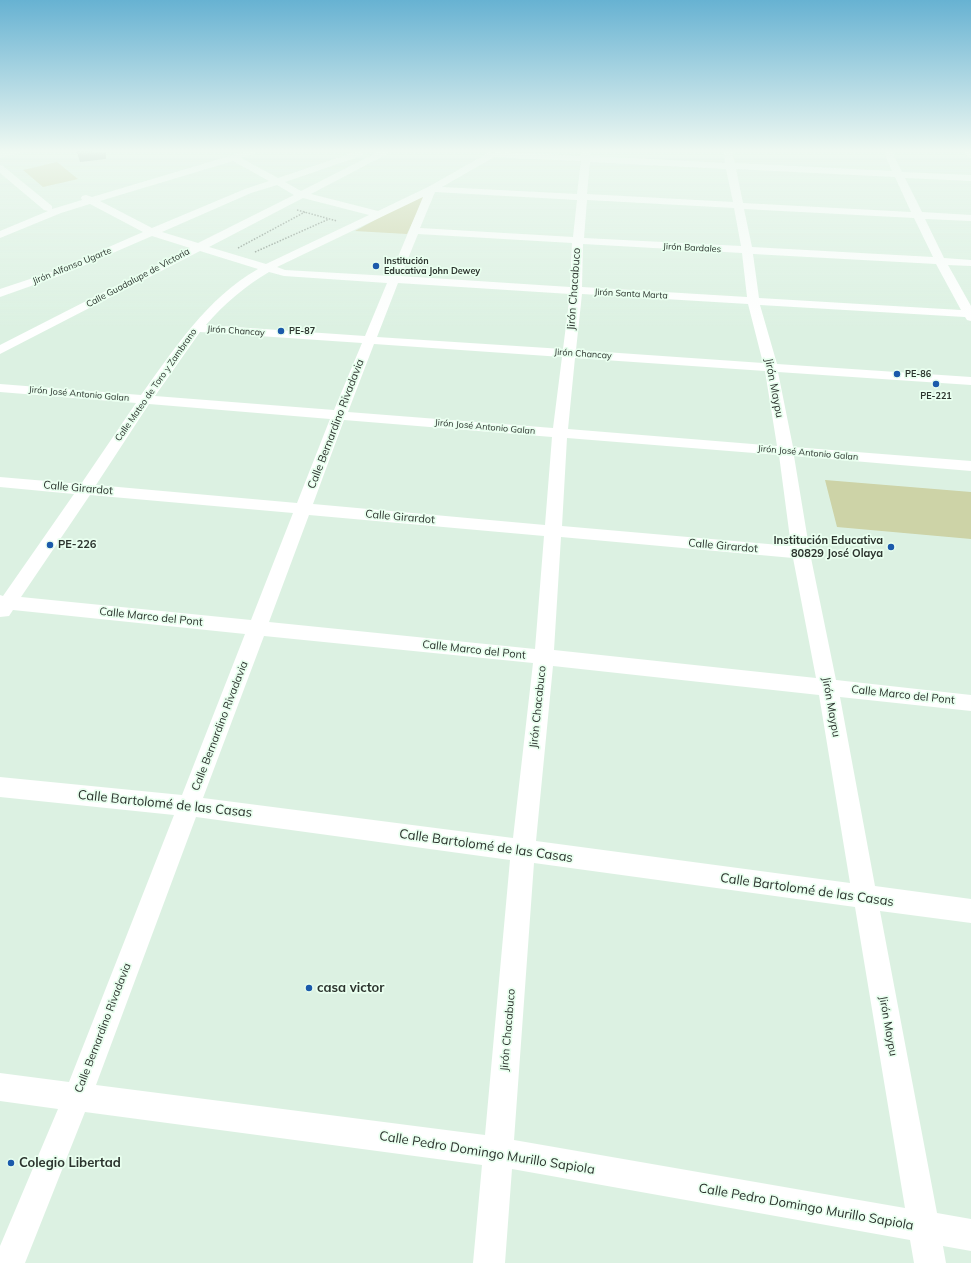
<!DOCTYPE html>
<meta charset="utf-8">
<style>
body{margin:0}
canvas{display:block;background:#dcf1e2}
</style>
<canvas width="971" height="1263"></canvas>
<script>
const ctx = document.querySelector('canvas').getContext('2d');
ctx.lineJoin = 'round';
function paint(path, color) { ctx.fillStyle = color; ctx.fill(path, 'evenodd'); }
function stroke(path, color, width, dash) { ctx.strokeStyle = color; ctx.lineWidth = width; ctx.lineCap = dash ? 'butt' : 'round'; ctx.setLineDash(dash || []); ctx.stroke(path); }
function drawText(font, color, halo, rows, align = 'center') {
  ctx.font = font + ' Mulish,sans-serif'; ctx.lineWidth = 3.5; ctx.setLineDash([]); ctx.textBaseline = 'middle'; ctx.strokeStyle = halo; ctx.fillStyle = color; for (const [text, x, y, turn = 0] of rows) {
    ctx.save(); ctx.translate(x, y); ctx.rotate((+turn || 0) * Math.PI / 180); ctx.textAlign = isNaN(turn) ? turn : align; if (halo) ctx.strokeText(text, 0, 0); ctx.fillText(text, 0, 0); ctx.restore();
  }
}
paint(new Path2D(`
 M57 162 78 179 43 187 23 170Z
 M431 189 415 217 407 234 355 231Z
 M825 480 971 492V539L837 527Z`), '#cdd3a7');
stroke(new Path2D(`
 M297 210 337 221
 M238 248 305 212
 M255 252 329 219`), '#7e8c81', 1.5, [1.5, 1.5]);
paint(new Path2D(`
 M0 152H20L19 154 0 158Z
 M243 152H255L254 154 241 158 278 178 355 152H361L363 154 361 156 285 182 301 191 378 152H388L387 154 311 194 378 211 428 187 490 152 581 156 582 152H590V156L725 163 724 152H732L735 163 892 171 884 152H892L902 172 971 175V181L905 178 922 212 971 215V221L925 219 944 258 971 260V266L948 265 971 306V321L967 320 965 317 760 305 777 364 971 377V385L778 372 793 447 971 461V471L794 456 810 553 836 680 971 695V711L840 697 875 886 971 899V923L880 911 937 1213 971 1219V1251L943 1246 946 1263H914L910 1240 512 1169 505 1263H473L482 1165 85 1112 25 1263H0V1246L58 1109 0 1101V1073L69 1082 174 815 0 797V777L182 795 245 634 13 610 9 616 0 617V595L3 596 74 494 0 487V477L81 484 136 403 0 392V384L141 395C175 348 206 299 258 269L200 251 0 354V345L190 248 152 236 62 275 0 297V289L54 271 143 232 90 204 61 213 0 238V231L48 211 44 210 0 173V165L3 166 52 206V209L82 200 81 198 82 196 86 195 92 197ZM494 157 581 161 577 194 442 187ZM233 161 269 181 245 189 152 228 100 201ZM590 162 726 169 733 202 587 194ZM736 169 895 177 911 212 743 203ZM277 185 294 195 198 243 162 232 251 193ZM435 192 577 200 573 237 420 228ZM423 197 390 276 285 270 277 267ZM303 198 369 215 266 264 209 247ZM587 200 734 208 741 246 584 238ZM744 209 914 218 933 257 752 247ZM418 234 572 243 570 287 401 276ZM583 244 742 253 747 297 582 287ZM753 254 936 264 961 310 759 298ZM269 272 284 276 387 283 365 336 206 325C224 304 245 286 269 272ZM398 283 570 294 563 349 377 337ZM582 294 748 304 763 363 576 350ZM200 332 362 343 334 410 155 396ZM374 344 562 357 553 428 348 412ZM575 358 765 371 777 446 568 429ZM149 404 330 419 297 503 96 485ZM344 420 552 437 545 525 313 504ZM567 438 779 455 791 546 562 526ZM90 495 293 513 251 620 21 597ZM309 515 544 536 535 649 269 622ZM561 537 793 558 816 678 554 650ZM264 636 533 663 513 838 203 798ZM553 666 819 695 850 883 536 841ZM196 817 510 860 485 1135 96 1085ZM534 863 855 907 905 1208 514 1140Z
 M965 152H971V158L968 157Z`), '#fff');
paint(new Path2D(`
 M92 152H106V159L80 162 77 153Z`), '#7d8f89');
const building = new Path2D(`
 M77 152H92L77 153Z`);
paint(building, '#b2ccc4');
stroke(building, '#7d8f89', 1);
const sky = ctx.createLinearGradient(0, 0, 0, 328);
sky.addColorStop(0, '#67b2d2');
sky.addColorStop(0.46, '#eff9f2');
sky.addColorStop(1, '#eff9f200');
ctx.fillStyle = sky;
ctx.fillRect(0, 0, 971, 328);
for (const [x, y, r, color] of [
 [376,266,4,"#1b5aab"],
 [281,331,4,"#1b5aab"],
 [897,374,4,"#1b5aab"],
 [936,384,4,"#1b5aab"],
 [50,545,4,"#1b5aab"],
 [891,547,4,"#1b5aab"],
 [309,988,4,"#1b5aab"],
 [11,1163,4,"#1b5aab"]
]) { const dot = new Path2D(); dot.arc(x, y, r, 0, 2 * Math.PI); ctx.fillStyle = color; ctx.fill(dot); stroke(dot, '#e9ffef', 1.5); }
drawText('9px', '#2c342e', '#e9ffef', [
 ["Jirón Bardales",692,248,3],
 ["Jirón Alfonso Ugarte",72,266,-22],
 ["Calle Guadalupe de Victoria",138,278,-28],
 ["Jirón Santa Marta",631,294,3],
 ["Jirón Chancay",236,331,4],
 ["Jirón Chancay",583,354,4],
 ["Calle Mateo de Toro y Zambrano",156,385,-55],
 ["Jirón José Antonio Galan",79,394,5],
 ["Jirón José Antonio Galan",485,427,5],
 ["Jirón José Antonio Galan",808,453,5]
]);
drawText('bold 9px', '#2c342e', '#e9ffef', [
 ["Institución",384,261],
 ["Educativa John Dewey",384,271],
 ["PE-87",289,331],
 ["PE-86",905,374],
 ["PE-221",936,396,"center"]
], 'left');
drawText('11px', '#2c342e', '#e9ffef', [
 ["Jirón Chacabuco",574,289,-86],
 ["Jirón Maypu",774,388,79],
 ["Calle Bernardino Rivadavia",336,424,-69],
 ["Calle Girardot",78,488,5],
 ["Calle Girardot",400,517,5],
 ["Calle Girardot",723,546,5],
 ["Calle Marco del Pont",151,617,6],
 ["Calle Marco del Pont",474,650,6],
 ["Calle Marco del Pont",903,695,6],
 ["Jirón Chacabuco",538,707,-84],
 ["Jirón Maypu",831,707,80],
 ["Calle Bernardino Rivadavia",220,726,-69],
 ["Jirón Maypu",888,1026,80],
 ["Calle Bernardino Rivadavia",103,1028,-69],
 ["Jirón Chacabuco",508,1030,-85]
]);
drawText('bold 11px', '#2c342e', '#e9ffef', [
 ["Institución Educativa",883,541],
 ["80829 José Olaya",883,554],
 ["PE-226",58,545,"left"]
], 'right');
drawText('13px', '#2c342e', '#e9ffef', [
 ["Calle Bartolomé de las Casas",165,804,6],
 ["Calle Bartolomé de las Casas",486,846,8],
 ["Calle Bartolomé de las Casas",807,890,8],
 ["Calle Pedro Domingo Murillo Sapiola",487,1153,9],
 ["Calle Pedro Domingo Murillo Sapiola",806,1207,10]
]);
drawText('bold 13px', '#2c342e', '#e9ffef', [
 ["casa victor",317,988],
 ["Colegio Libertad",19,1163]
], 'left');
</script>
